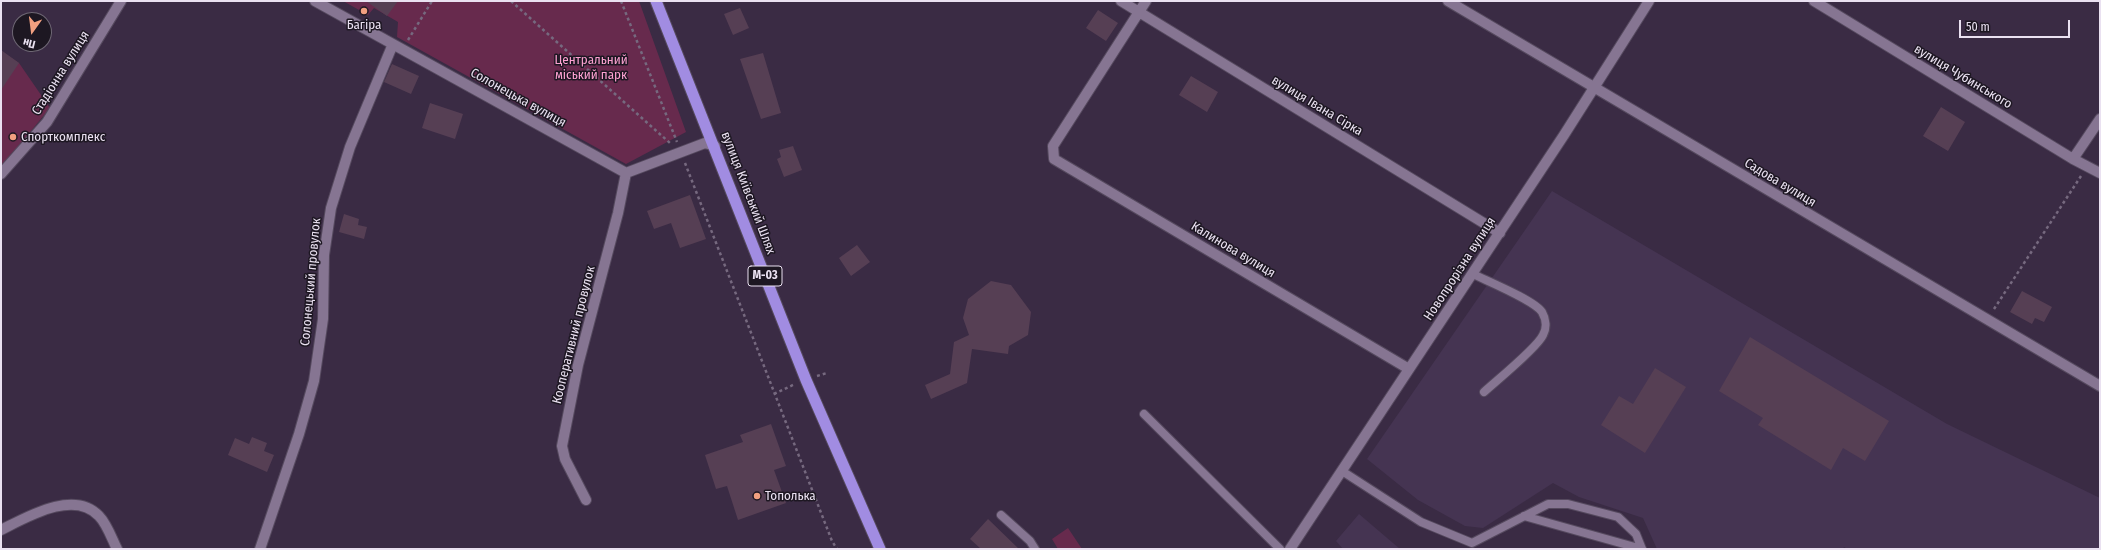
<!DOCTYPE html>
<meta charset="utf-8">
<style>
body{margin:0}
#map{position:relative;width:2101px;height:550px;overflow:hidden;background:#3a2b44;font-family:"Fira Sans Condensed",sans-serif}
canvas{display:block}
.frame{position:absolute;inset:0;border:2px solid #eae1f1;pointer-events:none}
.north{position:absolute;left:12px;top:12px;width:40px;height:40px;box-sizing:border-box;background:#1d1722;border:1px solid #6f6875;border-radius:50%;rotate:194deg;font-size:11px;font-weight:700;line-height:16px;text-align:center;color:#eae1f1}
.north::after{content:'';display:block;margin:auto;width:14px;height:18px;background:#f2a080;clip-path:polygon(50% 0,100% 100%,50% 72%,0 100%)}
.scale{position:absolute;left:1959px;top:20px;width:111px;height:18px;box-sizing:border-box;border:2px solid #eae1f1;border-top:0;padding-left:5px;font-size:12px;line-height:14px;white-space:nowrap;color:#eae1f1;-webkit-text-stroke:3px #1d1722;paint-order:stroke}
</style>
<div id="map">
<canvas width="2101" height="550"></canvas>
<div class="frame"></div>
<div class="north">Пн</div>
<div class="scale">50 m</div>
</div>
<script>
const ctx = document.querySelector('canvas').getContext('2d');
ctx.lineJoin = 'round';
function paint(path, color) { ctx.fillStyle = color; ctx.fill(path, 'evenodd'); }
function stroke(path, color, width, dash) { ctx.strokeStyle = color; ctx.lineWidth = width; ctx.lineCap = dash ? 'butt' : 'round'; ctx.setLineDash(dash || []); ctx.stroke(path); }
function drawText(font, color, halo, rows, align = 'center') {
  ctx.font = font + ' "Fira Sans Condensed",sans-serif'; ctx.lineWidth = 3; ctx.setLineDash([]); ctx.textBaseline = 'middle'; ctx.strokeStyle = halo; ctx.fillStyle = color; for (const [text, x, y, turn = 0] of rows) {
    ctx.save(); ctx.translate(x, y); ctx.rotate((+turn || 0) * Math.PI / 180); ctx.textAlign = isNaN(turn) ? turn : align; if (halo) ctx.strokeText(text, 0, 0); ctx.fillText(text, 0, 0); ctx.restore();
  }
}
paint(new Path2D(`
 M1552 191 1947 424 2100 498V549H1847L1844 547 1843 549H1657L1643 518 1579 497 1553 483 1483 528 1465 526 1418 500 1367 459Z
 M1359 514 1400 549H1343L1336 541Z`), '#453452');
paint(new Path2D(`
 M343 1H639L686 132 626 164 397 37 398 22 374 8 368 15Z
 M1 51 19 63 50 108 26 137 23 145 13 152 1 166Z
 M1068 528 1082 549H1058L1052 539Z`), '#672a4d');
paint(new Path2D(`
 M366 1H398L387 16Z
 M740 8 749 28 733 35 724 14Z
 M1098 10 1118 23 1106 41 1086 28Z
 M1 50 19 63 1 90Z
 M763 53 781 113 761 119 740 59Z
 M392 64 419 76 411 94 384 82Z
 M1191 76 1218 92 1207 112 1179 95Z
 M430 103 463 114 455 139 422 128Z
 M1941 107 1965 122 1948 151 1923 136Z
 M793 146 802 170 784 177 777 159 781 157 779 150Z
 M690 195 706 239 680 248 671 223 654 229 647 211Z
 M344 214 359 219 358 225 367 227 364 239 339 232Z
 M857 245 870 262 851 276 839 258Z
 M991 281 1011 285 1031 312 1028 335 1009 346 1008 354 972 349 967 383 931 399 925 385 950 374 954 342 969 335 963 318 968 299Z
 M2022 291 2052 307 2044 322 2035 318 2032 324 2010 312Z
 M1750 337 1889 421 1865 461 1843 448 1831 470 1758 425 1763 418 1719 391Z
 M1655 368 1686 387 1645 453 1601 425 1619 396 1633 404Z
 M771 424 786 466 774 470 786 503 738 520 727 486 716 489 705 455 743 442 740 435Z
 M252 437 267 443 264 451 274 455 267 472 228 455 235 438 249 444Z
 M988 519 1019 549H981L970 539Z`), '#563f54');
const service = new Path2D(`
 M1473 274C1487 281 1534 300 1542 312 1546 319 1547 328 1543 335 1537 348 1496 381 1484 392
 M1144 414 1280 549
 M1342 471 1421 522 1472 543 1548 504H1568L1618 517 1636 534 1642 549
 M1001 515 1030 541 1035 549
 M1524 516 1642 549`);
const minor = new Path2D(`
 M315 1 626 173 705 143 715 146
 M1121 1 1500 233
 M1146 1 1053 146 1054 159 1409 369
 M1448 1 2100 386
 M1814 1 2073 159 2100 173
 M2073 159 2100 119
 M1 174 47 122 121 1
 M586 500 565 459 562 446 578 365 618 213 626 173
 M1 530C27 517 74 489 99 516 107 524 112 539 117 549
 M260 549 299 434 314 381 323 319 324 255 331 208 350 147 393 44
 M1290 549 1564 135 1649 1`);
const trunk = new Path2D(`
 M656 1 806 380 880 549`);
stroke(service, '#55495e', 10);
stroke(minor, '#55495e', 12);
stroke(trunk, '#55495e', 13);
stroke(new Path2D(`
 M511 1 671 144
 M621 1 677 142
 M408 40 432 1
 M685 163 832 541 837 549
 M1994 309 2081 176
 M817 376 827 373
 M774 394 795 384`), '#76697f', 2.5, [3, 3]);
stroke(service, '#867592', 8);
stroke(minor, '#867592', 10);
stroke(trunk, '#a18ce2', 11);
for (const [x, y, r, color] of [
 [364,11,4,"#f2a080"],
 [13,137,4,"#f2a080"],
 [757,496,4,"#f2a080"]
]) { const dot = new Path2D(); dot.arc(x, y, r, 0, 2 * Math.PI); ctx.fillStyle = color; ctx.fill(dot); stroke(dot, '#1d1722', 1.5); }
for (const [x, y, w] of [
 [765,276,34]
]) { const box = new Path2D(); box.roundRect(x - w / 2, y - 10, w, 20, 3); ctx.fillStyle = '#1d1722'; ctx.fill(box); stroke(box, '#eae1f1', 1); }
drawText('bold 12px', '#eae1f1', null, [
 ["М-03",765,276]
]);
drawText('13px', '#eae1f1', '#1d1722', [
 ["Багіра",364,25,"center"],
 ["Спорткомплекс",21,137],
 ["Тополька",765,496]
], 'left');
drawText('13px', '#fca1d1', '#1d1722', [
 ["Центральний",591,60],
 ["міський парк",591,75]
]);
drawText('13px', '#eae1f1', '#1d1722', [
 ["Стадіонна вулиця",61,73,-58],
 ["вулиця Чубинського",1963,77,31],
 ["Солонецька вулиця",518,98,29],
 ["вулиця Івана Сірка",1317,106,31],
 ["Садова вулиця",1780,183,31],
 ["вулиця Київський Шлях",748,193,69],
 ["Калинова вулиця",1233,250,31],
 ["Новопрорізна вулиця",1460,269,-57],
 ["Солонецький провулок",311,282,-85],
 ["Кооперативний провулок",574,335,-76]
]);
</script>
